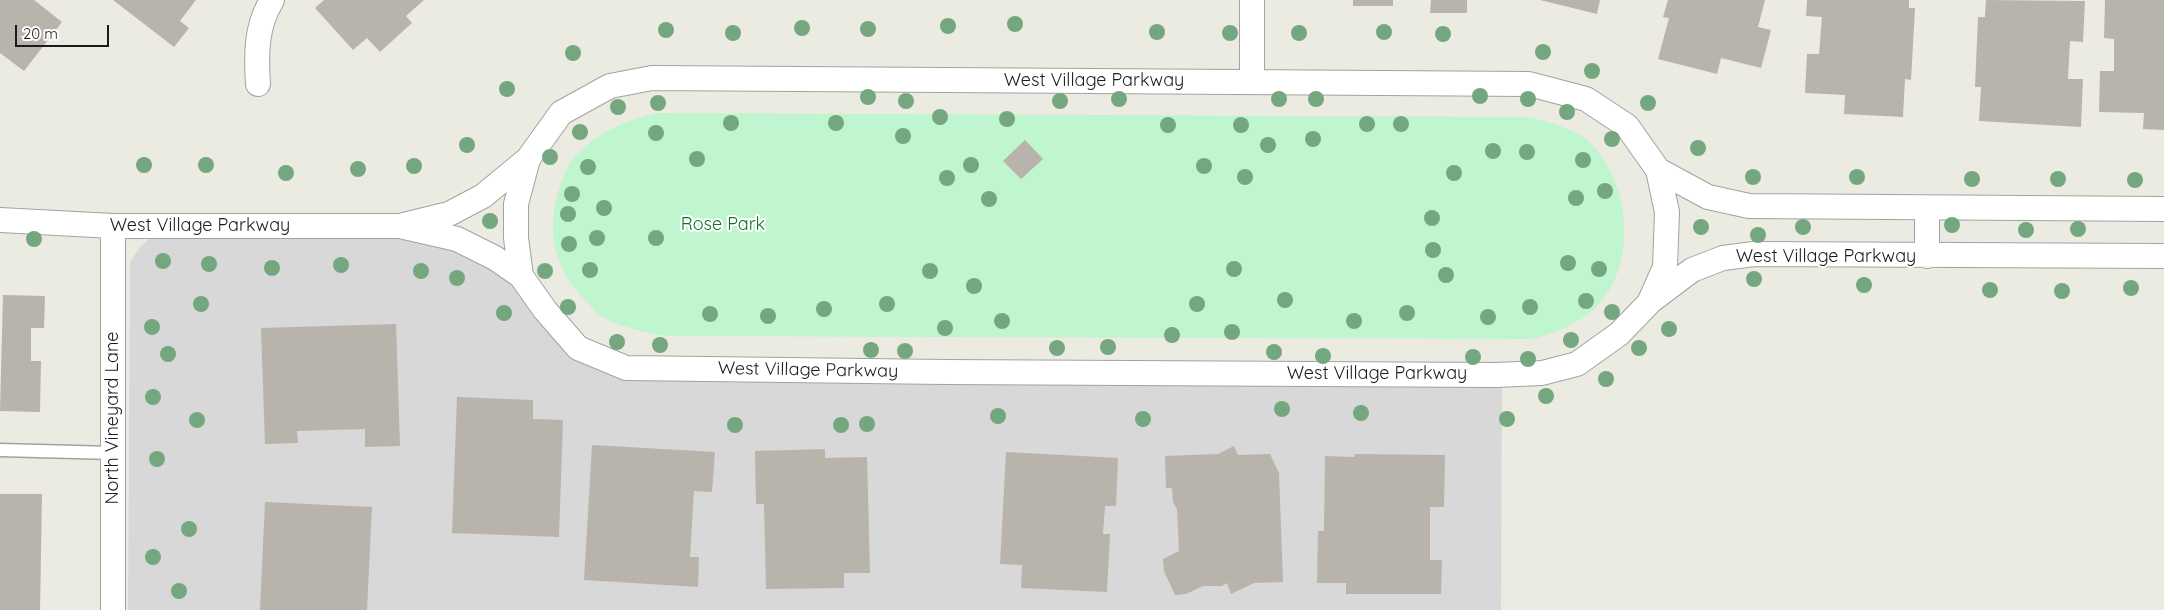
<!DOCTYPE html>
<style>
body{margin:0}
#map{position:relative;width:2164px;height:610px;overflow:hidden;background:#ecebe1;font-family:Quicksand,sans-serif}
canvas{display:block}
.scale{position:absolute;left:15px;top:25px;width:94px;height:22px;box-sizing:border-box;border:2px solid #1b1b1b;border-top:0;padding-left:6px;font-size:15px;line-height:18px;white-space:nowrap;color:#1b1b1b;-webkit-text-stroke:4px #fff;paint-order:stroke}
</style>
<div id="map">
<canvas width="2164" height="610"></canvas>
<div class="scale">20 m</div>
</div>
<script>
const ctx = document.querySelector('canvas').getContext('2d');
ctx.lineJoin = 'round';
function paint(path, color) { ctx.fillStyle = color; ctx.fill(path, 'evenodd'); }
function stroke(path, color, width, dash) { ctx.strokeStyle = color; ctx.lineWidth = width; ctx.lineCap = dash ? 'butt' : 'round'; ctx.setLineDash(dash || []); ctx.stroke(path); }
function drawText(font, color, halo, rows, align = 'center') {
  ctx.font = font + ' Quicksand,sans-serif'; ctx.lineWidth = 4; ctx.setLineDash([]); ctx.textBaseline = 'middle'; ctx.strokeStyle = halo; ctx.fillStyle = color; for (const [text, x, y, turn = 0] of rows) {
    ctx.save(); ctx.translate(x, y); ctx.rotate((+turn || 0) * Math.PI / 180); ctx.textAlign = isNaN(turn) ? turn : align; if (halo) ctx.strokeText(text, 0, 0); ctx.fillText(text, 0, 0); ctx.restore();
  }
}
paint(new Path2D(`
 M163 237 405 238 439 244 491 267 616 374 656 381 1502 385 1501 610H128L130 262 140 247 150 238Z`), '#d9d8d8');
paint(new Path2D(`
 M655 113 1531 117C1550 123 1575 128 1590 143 1633 184 1639 276 1588 314 1571 327 1553 333 1533 339L664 336C644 331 621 328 603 317 596 314 591 306 586 301 554 269 545 230 560 186 563 177 567 166 573 159 595 133 623 122 655 113Z`), '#bff5cf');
paint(new Path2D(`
 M0 0H34L62 22 24 71 0 53Z
 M113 0H196L180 21 189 28 174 47Z
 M324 0H424L406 16 412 23 380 52 367 38 353 50 315 8Z
 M1353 0H1393V6H1353Z
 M1431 0H1467V13H1430Z
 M1540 0H1600L1597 14Z
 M1668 0H1765L1758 27 1771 30 1761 68 1721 58 1717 74 1658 59 1669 18 1663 17Z
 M1807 0H1909V8H1915L1911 80 1905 79 1903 117 1844 114 1845 95 1805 93 1807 54H1819L1822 17 1806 16Z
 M1986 0 2085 1 2083 42 2070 41 2068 79H2083L2081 127 1979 121 1981 87H1975L1978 17H1985Z
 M2105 0H2164V130L2143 129 2144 113 2099 112 2100 71H2114V39L2104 38Z
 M1025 140 1043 159 1021 179 1003 161Z
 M3 295 45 296 44 328H31V361H41L40 412 0 411Z
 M396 324 400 446 365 447V429L297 431 298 443 265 444 261 328Z
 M457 397 533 400V419L563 420 559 537 452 533Z
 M592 445 715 452 712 492 694 491 690 557H699L698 587 584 580Z
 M1234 446 1238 455 1270 454 1279 473 1283 582 1254 583 1231 594 1227 583 1222 586H1203L1186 594 1175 595 1164 571 1163 559 1179 551 1177 509 1173 502 1172 488H1166L1165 456 1218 454Z
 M825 449V458L867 457 870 573H844V588L766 589 764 504H756L755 451Z
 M1006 452 1118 458 1116 506H1105L1103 534H1110L1107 592 1021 588 1022 565 1000 564Z
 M1355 454 1445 455 1444 507H1430V560H1442L1441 594H1346V583H1317L1318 531H1324L1325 456 1354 457Z
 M0 494H42L40 610H0Z
 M265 502 372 507 367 610H260Z`), '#b8b3ab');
const lane = new Path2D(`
 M0 450 113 453`);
const street = new Path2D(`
 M1252 0V82
 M652 78 1529 84 1586 99 1627 126 1658 170 1667 212 1665 267 1649 303 1619 334 1577 364 1542 373 1496 375 946 372 626 368 578 348 545 310 521 276 516 238V204L528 159 561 113 610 86Z
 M258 84C256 54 256 26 272 0
 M1658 170 1708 197 1749 206 2164 209
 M1927 208V256
 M0 220 113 226H400L457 239 495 258 521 276
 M404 225 449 214 483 196 528 159
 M113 226V610
 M1652 300 1692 270 1723 258 1754 254 2164 256`);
stroke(lane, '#a2a2a2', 15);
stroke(street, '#a2a2a2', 26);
stroke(lane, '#fff', 12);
stroke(street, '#fff', 24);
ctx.fillStyle = '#74a77f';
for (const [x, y] of [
 [1015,24],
 [948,26],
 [802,28],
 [868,29],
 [666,30],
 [1157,32],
 [1384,32],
 [733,33],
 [1230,33],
 [1299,33],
 [1443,34],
 [1543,52],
 [573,53],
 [1592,71],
 [507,89],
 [1480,96],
 [868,97],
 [1119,99],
 [1279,99],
 [1316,99],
 [1528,99],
 [906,101],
 [1060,101],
 [658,103],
 [1648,103],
 [618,107],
 [1567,112],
 [940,117],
 [1007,119],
 [731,123],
 [836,123],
 [1367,124],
 [1401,124],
 [1168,125],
 [1241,125],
 [580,132],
 [656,133],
 [903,136],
 [1313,139],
 [1612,139],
 [467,145],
 [1268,145],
 [1698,148],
 [1493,151],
 [1527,152],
 [550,157],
 [697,159],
 [1583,160],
 [144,165],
 [206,165],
 [971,165],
 [414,166],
 [1204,166],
 [588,167],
 [358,169],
 [286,173],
 [1454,173],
 [1245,177],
 [1753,177],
 [1857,177],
 [947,178],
 [1972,179],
 [2058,179],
 [2135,180],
 [1605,191],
 [572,194],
 [1576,198],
 [989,199],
 [604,208],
 [568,214],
 [1432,218],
 [490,221],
 [1952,225],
 [1701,227],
 [1803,227],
 [2078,229],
 [2026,230],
 [1758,235],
 [597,238],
 [656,238],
 [34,239],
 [569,244],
 [1433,250],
 [163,261],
 [1568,263],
 [209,264],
 [341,265],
 [272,268],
 [1234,269],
 [1599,269],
 [590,270],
 [421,271],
 [545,271],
 [930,271],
 [1446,275],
 [457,278],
 [1754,279],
 [1864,285],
 [974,286],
 [2131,288],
 [1990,290],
 [2062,291],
 [1285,300],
 [1586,301],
 [201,304],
 [887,304],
 [1197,304],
 [568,307],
 [1530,307],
 [824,309],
 [1612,312],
 [504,313],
 [1407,313],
 [710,314],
 [768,316],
 [1488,317],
 [1002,321],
 [1354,321],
 [152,327],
 [945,328],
 [1669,329],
 [1232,332],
 [1172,335],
 [1571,340],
 [617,342],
 [660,345],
 [1108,347],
 [1057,348],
 [1639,348],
 [871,350],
 [905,351],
 [1274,352],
 [168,354],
 [1323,356],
 [1473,357],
 [1528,359],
 [1606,379],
 [1546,396],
 [153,397],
 [1282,409],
 [1361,413],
 [998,416],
 [1143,419],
 [1507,419],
 [197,420],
 [867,424],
 [735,425],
 [841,425],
 [157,459],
 [189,529],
 [153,557],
 [179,591]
]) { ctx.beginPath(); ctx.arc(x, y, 8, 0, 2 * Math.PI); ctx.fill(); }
drawText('18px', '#1b1b1b', '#fff', [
 ["West Village Parkway",1094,81],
 ["West Village Parkway",200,226],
 ["West Village Parkway",1826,257],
 ["West Village Parkway",808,370,1],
 ["West Village Parkway",1377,374],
 ["North Vineyard Lane",113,418,-90]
]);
drawText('18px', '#12702e', '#fff', [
 ["Rose Park",723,225]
]);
</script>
